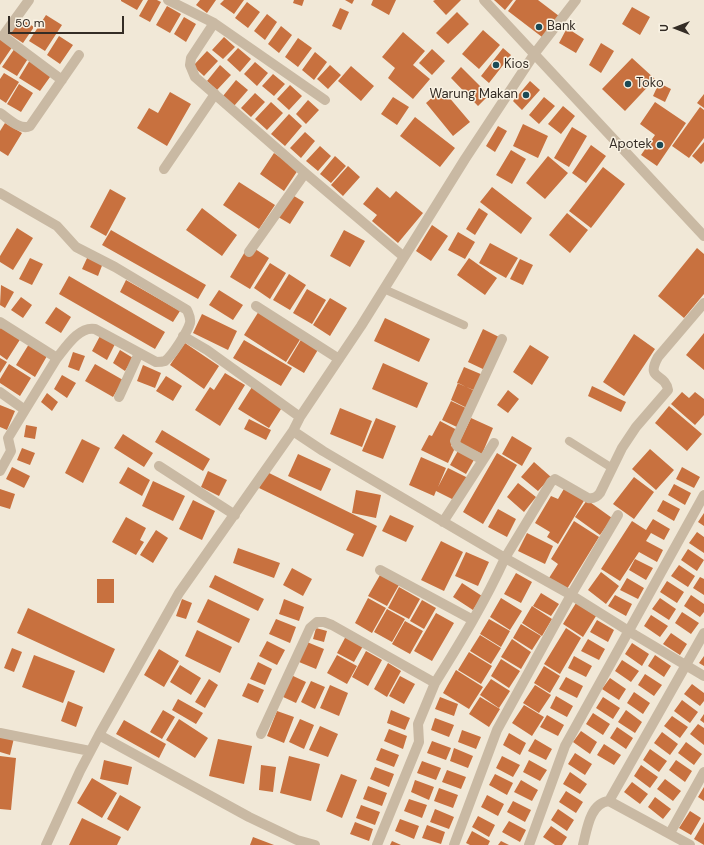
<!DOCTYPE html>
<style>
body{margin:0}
#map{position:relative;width:704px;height:845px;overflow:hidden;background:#f1e8d7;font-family:"DM Sans",sans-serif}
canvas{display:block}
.north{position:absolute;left:656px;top:8px;width:40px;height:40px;-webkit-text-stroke:3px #f9f2e3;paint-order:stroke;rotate:270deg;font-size:11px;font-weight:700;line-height:16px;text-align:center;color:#342c25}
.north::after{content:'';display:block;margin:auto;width:14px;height:18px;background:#342c25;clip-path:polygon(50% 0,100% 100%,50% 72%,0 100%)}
.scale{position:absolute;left:8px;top:16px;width:116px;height:18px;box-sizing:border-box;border:2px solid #342c25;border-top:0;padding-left:5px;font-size:12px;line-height:14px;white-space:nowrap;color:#342c25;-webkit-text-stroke:3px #f9f2e3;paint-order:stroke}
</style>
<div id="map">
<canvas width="704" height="845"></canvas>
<div class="north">U</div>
<div class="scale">50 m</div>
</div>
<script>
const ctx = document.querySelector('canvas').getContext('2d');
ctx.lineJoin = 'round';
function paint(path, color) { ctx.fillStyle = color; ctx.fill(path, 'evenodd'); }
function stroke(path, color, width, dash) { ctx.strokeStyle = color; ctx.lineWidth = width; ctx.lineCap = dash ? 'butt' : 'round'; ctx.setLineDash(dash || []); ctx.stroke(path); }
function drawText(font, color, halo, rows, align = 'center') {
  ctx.font = font + ' "DM Sans",sans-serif'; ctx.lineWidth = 3; ctx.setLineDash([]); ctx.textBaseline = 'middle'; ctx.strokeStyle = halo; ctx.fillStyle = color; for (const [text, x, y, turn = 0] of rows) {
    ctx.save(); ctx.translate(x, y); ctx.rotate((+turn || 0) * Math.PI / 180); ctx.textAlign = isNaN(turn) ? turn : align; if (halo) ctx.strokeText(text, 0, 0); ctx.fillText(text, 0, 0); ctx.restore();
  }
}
paint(new Path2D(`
 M121 0H143L137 10 121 1Z
 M148 0H157L161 2 150 22 139 16Z
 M200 0H216L207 13 196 5Z
 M224 0H244L234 14 220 4Z
 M294 0H304L302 6 293 3Z
 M345 0H354L352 4Z
 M373 0H396L389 15 371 5Z
 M435 0H461L446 15 433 1Z
 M494 0H513L505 10Z
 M516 0H538L559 16 542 37 508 11Z
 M247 2 260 12 248 28 235 18Z
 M167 6 181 14 170 33 156 25Z
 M632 7 650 17 640 35 622 24Z
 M340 8 349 12 341 30 332 26Z
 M457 12 469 24 448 44 436 33Z
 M267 14 277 22 265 40 254 31Z
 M46 15 62 25 45 51 29 41Z
 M18 17 34 27 23 43 8 33Z
 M184 17 196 24 186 42 174 34Z
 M281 26 292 35 279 53 268 44Z
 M567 28 584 39 576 53 559 43Z
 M483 30 500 45 479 69 462 54Z
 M403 32 425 51 413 65 430 79 413 99 388 78 395 68 382 57Z
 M59 36 73 45 60 64 47 55Z
 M0 37 13 46 0 65Z
 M224 37 235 47 223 59 212 50Z
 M298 38 312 48 298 67 285 57Z
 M601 43 614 51 601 73 589 65Z
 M15 48 29 57 17 76 2 67Z
 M238 48 251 59 240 72 227 60Z
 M503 48 511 55 489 83 481 76Z
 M432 49 445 61 432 75 419 63Z
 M207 51 218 61 204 76 193 66Z
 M315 52 327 62 314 80 302 70Z
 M33 55 55 70 40 91 19 78Z
 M632 58 655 79 625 111 602 89Z
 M255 62 268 73 257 86 244 74Z
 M220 65 231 75 217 90 207 81Z
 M330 65 341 75 328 89 317 79Z
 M351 66 374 86 361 101 338 81Z
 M461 67 489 95 478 106 451 78Z
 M4 73 19 82 6 103 0 99V79Z
 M273 74 285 84 274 96 262 86Z
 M236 80 248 90 234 106 223 96Z
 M530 81 540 90 522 110 513 101Z
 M659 83 671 89 665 102 653 96Z
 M19 84 33 93 21 112 7 104Z
 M290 85 302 96 289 110 277 99Z
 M442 89 470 122 453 136 426 103Z
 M170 92 191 104 167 146 137 128 149 108 158 113Z
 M255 93 265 102 251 117 241 108Z
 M704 94V108L697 103Z
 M393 97 409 107 397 125 381 114Z
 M544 97 555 106 539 124 529 115Z
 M308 100 319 110 306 124 296 114Z
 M271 102 283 113 267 130 255 119Z
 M655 102 686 123 657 166 641 155 655 135 640 124Z
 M563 106 575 116 561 134 548 124Z
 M700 107 704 110V138L689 158 672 146Z
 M289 114 302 126 285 146 271 134Z
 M415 117 455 148 440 167 400 136Z
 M5 123 22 133 8 156 0 151V131Z
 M523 124 548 136 538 158 513 146Z
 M498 126 507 131 495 152 486 146Z
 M572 127 587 136 569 167 554 158Z
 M305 132 315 141 301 158 290 148Z
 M704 142V161L701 164 692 156Z
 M591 145 606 156 586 183 572 173Z
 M320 146 331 156 318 171 306 161Z
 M511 150 526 159 512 184 496 175Z
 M274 153 298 170 284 191 260 174Z
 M335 156 346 166 331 183 320 174Z
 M548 156 568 173 545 199 526 183Z
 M348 166 360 177 343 196 331 185Z
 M603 167 625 184 591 228 569 211Z
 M239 182 275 205 259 229 223 205Z
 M377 187 390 198 396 191 423 213 398 243 372 221 377 215 363 204Z
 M492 187 532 218 521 234 480 202Z
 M110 189 126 198 106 236 90 227Z
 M289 193 304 202 290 224 275 215Z
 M202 208 237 235 222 256 186 230Z
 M479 208 488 214 475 235 466 229Z
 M567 213 588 230 570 253 549 235Z
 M432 225 448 236 431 261 416 251Z
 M17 228 33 238 13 270 0 262V256Z
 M111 230 206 285 198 299 102 245Z
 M344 230 365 241 350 267 330 256Z
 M458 232 475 242 465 259 448 250Z
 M490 243 518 258 506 278 479 263Z
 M249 245 269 258 250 289 230 277Z
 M697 248 704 254V294L684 318 658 296Z
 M88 256 103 263 98 276 82 269Z
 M30 258 43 264 32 285 19 279Z
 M469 258 497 278 485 295 457 275Z
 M520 259 533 265 523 285 510 279Z
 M270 263 286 273 270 299 254 288Z
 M289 274 306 285 290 310 273 300Z
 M69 276 165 332 155 349 59 294Z
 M126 280 180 311 173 322 120 292Z
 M1 285 14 292 5 308 0 305Z
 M307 289 326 300 312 324 293 313Z
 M219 290 243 305 233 320 209 305Z
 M21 297 32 305 23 318 11 310Z
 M330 298 347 308 330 336 313 325Z
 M56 307 71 317 61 333 45 323Z
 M259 311 301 338 286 362 244 335Z
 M202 314 237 331 228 350 193 333Z
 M385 318 430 339 419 362 374 341Z
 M2 326 21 338 7 360 0 355V329Z
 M483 329 501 338 485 370 468 362Z
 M704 333V370L686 355Z
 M634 334 655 349 624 396 603 382Z
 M100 336 115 344 107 360 92 351Z
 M302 338 319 348 304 373 287 363Z
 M244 340 292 368 281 386 233 358Z
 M185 343 219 366 204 389 170 365Z
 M29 344 47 356 35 377 16 365Z
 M530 345 549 357 532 385 513 372Z
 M120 350 133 358 125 371 113 363Z
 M73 352 85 356 79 371 68 367Z
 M0 358 7 362 0 373Z
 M383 363 428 383 417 408 372 389Z
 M9 364 31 378 20 396 0 383V379Z
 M95 364 123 380 113 397 85 381Z
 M143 365 161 373 155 388 137 381Z
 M464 367 483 375 476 391 457 383Z
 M225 373 245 385 220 426 195 410 210 387 214 390Z
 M62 375 76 383 67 398 54 389Z
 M166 376 182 386 173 401 156 391Z
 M458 383 477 392 469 409 451 400Z
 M592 386 626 402 621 412 588 396Z
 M252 387 283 406 269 428 238 409Z
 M508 390 519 399 508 413 497 405Z
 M682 392 689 398 695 392 704 399V415L695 425 671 404Z
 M47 393 58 402 52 411 41 402Z
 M451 401 468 409 459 428 442 420Z
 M0 405 15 411 7 430 0 427Z
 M669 406 702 434 687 451 655 423Z
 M340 408 372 421 362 447 330 434Z
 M376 418 396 426 383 459 362 451Z
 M471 418 493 428 482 454 459 443Z
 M249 419 271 430 266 440 244 429Z
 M440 421 459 431 451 446 455 448 448 463 421 450 429 435 432 436Z
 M26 425 37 427 35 439 24 437Z
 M162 430 210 459 203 471 155 442Z
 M123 434 153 453 144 467 114 448Z
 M512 436 532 448 522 466 502 454Z
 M82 439 100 448 83 483 65 473Z
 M22 448 35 453 30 465 17 460Z
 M459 449 475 458 466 474 450 465Z
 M650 449 674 470 656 490 632 469Z
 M497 453 517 465 483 524 463 512Z
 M298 454 331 469 321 491 288 476Z
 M421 457 446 468 438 487 448 468 468 478 456 501 436 491 434 496 409 485Z
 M534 462 551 477 538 491 521 477Z
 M12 467 30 476 24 488 6 479Z
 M128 467 150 480 142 496 119 483Z
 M682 467 700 477 694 488 676 479Z
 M208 471 227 480 219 496 201 487Z
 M267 472 377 526 363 557 346 550 354 534 259 488Z
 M634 477 654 492 634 519 613 504Z
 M153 481 185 496 173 521 142 506Z
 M518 483 536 497 524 512 507 497Z
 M674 484 691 493 685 505 668 495Z
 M565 487 585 499 558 544 547 537 550 532 535 523 551 496 558 499Z
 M0 489 15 494 10 509 0 506Z
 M356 490 381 495 376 518 352 513Z
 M193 500 215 511 202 540 179 529Z
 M587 500 612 518 600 535 575 517Z
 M663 500 680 509 674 521 657 511Z
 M498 509 516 519 507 537 488 527Z
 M704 513V526L698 522Z
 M390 515 414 526 406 542 382 531Z
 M126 517 146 528 140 540 144 542 136 555 112 542Z
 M653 519 670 529 664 540 651 533 646 541 663 550 657 562 639 552 620 581 601 569 632 521 646 530Z
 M574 521 599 537 567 589 549 578 558 564 551 559Z
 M156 530 168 538 153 563 140 555Z
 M697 532 704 537V553L689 543Z
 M527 533 553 546 545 564 518 551Z
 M441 541 463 552 444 591 421 580Z
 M238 548 280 563 274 578 233 563Z
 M688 549 704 560 697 571 681 560Z
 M466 552 489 562 478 586 455 576Z
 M635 559 653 568 646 580 629 570Z
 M679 565 695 576 688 587 671 576Z
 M292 568 312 579 303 596 283 585Z
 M601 572 619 586 606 604 588 590Z
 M516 573 532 582 521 603 504 594Z
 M215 575 264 599 258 611 209 587Z
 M380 575 399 585 387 606 368 596Z
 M700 577 704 579V595L693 588Z
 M627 578 644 588 638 599 620 590Z
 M97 579H114V603H97Z
 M667 581 684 592 677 603 660 592Z
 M462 583 482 596 473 610 453 597Z
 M399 587 420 599 409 619 388 608Z
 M541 593 559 604 551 616 533 606Z
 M615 595 632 604 626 616 608 606Z
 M691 595 704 604V612L700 617 684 606Z
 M368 598 386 608 372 633 355 623Z
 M501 598 522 611 510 630 490 617Z
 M660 598 676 609 669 620 652 609Z
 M182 599 192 603 186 619 176 616Z
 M208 599 250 619 239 643 197 622Z
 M284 599 304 607 299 621 279 614Z
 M422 600 436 608 424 629 410 621Z
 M576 603 596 616 583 637 563 624Z
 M532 606 552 619 542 636 522 623Z
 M28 608 115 649 104 673 17 633Z
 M387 609 405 619 392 642 374 632Z
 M682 612 699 623 691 634 675 623Z
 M436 613 454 623 432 661 414 651Z
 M651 615 668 626 660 637 644 626Z
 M276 619 296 627 290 643 269 634Z
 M489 619 510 631 501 647 480 634Z
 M597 620 614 630 608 642 590 632Z
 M405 621 423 631 410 654 392 644Z
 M521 624 541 636 532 650 513 638Z
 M316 628 327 631 324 642 313 639Z
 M566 628 581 638 560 674 544 664Z
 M197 630 232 647 220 673 185 656Z
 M671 633 687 644 680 655 663 644Z
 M480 635 501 648 491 664 470 651Z
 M346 636 363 646 354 662 337 653Z
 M512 639 531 652 521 669 501 657Z
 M588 639 605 649 599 660 581 651Z
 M267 641 285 650 277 665 259 656Z
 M307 642 324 649 316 669 299 662Z
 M632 643 649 654 642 666 625 654Z
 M12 648 22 652 14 672 4 668Z
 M159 649 179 661 164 687 144 675Z
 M366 651 382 660 368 686 352 677Z
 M469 652 492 666 481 684 458 670Z
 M34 655 75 671 63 703 22 687Z
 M337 655 357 666 347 684 327 673Z
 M655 655 671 666 664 677 648 666Z
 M574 656 592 666 586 677 568 668Z
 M704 656V666L699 663Z
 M501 659 520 671 509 688 491 676Z
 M622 660 639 671 631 682 615 671Z
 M258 662 272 669 265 685 250 679Z
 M388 663 401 671 387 697 374 689Z
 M180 665 201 678 191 695 170 682Z
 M544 666 560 676 550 693 534 683Z
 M456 670 483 687 469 709 443 693Z
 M645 674 662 685 654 696 638 685Z
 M291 675 306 682 296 703 281 696Z
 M400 676 415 684 404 704 389 696Z
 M566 677 583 686 577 698 559 689Z
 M610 678 626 689 619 700 602 689Z
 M209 679 218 685 205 708 195 702Z
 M491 679 510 691 499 708 480 695Z
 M311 681 325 687 315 709 301 702Z
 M248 683 264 690 258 703 242 696Z
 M692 684 704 693V701L700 706 684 694Z
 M330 685 348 693 339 716 320 708Z
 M535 685 551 695 539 713 523 703Z
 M634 692 650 703 643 714 627 703Z
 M556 696 573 706 567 717 550 708Z
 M440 697 458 704 454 716 435 709Z
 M480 697 500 709 489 727 469 714Z
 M603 697 620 708 613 719 596 708Z
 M178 699 203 713 196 724 172 710Z
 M682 700 698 712 690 723 674 711Z
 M68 701 83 707 76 727 61 721Z
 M524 705 544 717 532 736 512 723Z
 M163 710 175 717 162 739 150 732Z
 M391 710 410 718 405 730 387 723Z
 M626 710 642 722 635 733 618 722Z
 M277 711 294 717 284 743 267 736Z
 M593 713 610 724 603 735 586 724Z
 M704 714V723L700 720Z
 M547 715 564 725 558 736 540 727Z
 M672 716 688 727 680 738 664 726Z
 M435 718 454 725 449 737 431 730Z
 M179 719 208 738 195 758 166 740Z
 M300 719 314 725 304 749 289 742Z
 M124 720 166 744 159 758 116 734Z
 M698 724 704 728V745L690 734Z
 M320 726 338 734 328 757 309 750Z
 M617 727 633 738 626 749 610 738Z
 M389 729 407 736 403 749 384 741Z
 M462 730 481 737 476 749 458 742Z
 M581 731 597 742 590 754 573 742Z
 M662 732 678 744 670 755 654 743Z
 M509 733 526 743 520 755 503 745Z
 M0 734 14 738 10 755 0 752Z
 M218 739 252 746 244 784 209 776Z
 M535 739 552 749 546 760 528 751Z
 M432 741 451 748 446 760 427 753Z
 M686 742 702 754 694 765 678 753Z
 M604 744 621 755 614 765 597 755Z
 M381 748 399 755 394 767 376 760Z
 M454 748 473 756 468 768 450 761Z
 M650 749 667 761 659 772 643 760Z
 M575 753 592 764 585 775 568 764Z
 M0 756 16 758 11 810 0 809Z
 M289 756 320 764 311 801 280 793Z
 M502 756 520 765 513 777 496 768Z
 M104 760 132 767 128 785 100 779Z
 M529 760 547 770 540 781 523 772Z
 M676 760 692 771 685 782 669 770Z
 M422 761 441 768 436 780 417 773Z
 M261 765 276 767 273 792 259 790Z
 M641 765 658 777 650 788 634 776Z
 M375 767 394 774 389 787 370 779Z
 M447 770 466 777 461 789 442 782Z
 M570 772 587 784 580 794 563 784Z
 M341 774 357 780 342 818 326 811Z
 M495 774 513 783 507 795 489 785Z
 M92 778 117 793 102 818 77 803Z
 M665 779 681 791 673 801 657 789Z
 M415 780 434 787 429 800 411 792Z
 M521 780 538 790 532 801 514 792Z
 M632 782 648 794 640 804 624 792Z
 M368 786 387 793 382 806 363 799Z
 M704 787V801L698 797Z
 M439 788 458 795 453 808 434 801Z
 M566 791 583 802 576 813 559 802Z
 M120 795 141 807 128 831 107 819Z
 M487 795 504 804 498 816 481 807Z
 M655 797 671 809 663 819 648 807Z
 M409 799 427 805 422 818 404 811Z
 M513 801 531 810 525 822 507 812Z
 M361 805 380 812 375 825 356 818Z
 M435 809 454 817 449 829 430 822Z
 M558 809 574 820 567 831 551 820Z
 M690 811 701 818 691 835 679 828Z
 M478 816 495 825 489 837 472 827Z
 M82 818 121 837 117 845H69Z
 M400 819 419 826 414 839 395 831Z
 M509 821 526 830 520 842 502 832Z
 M355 822 373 829 369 841 350 834Z
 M704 822V845L694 839Z
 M427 825 445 832 441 844 422 838Z
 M551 826 567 837 562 845H555L543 837Z
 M472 831 490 841 488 845H470L466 843Z
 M253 837 274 845H250Z
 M392 841 401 845H390Z
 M501 841 509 845H498Z`), '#c8713f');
stroke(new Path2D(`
 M384 289 464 325
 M569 441 612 468`), '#c9b9a3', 8);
stroke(new Path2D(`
 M29 0 3 36 62 80
 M168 0 214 23 325 100
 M484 0 704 236
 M214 23 191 58 190 65 195 77 305 173 404 257
 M0 113C8 118 20 131 30 126L79 55
 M164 169 215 94
 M0 193 57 226 76 247 115 267 187 310C189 315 191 318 190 323 188 331 172 356 165 361 162 362 159 362 156 362L95 329C79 326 66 347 57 358
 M249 252 305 173
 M704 303 658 357C645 381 665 372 668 390L636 427 622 448 600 493C597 497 594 499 588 498L555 479 551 482 505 558 571 595 635 635 704 676
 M256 306 339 359
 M0 322 57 358 25 410
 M183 336 207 350 300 417
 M0 392 25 410 8 438 11 451 0 471
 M119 397 139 353
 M483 460 457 446 455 441 502 339
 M159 466 235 515
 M443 522 494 443
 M380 570 473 620
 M0 733 90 751
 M261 734 310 628 317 622H324L332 625 435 683C460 643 485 602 505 558L323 451 293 431
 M99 735 249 817 297 840 315 845
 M609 801 704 633
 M670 833 704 772
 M46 845 80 771 99 735 179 593 293 431 300 417 361 326 465 159 535 53 576 0
 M377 845 419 742 418 724 435 683
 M454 845 497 730 571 595 618 515
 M529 845 565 746 704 495
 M583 845C587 829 590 803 609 801L690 845`), '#c9b9a3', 10);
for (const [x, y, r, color] of [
 [539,27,4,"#1b4a55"],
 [496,65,4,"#1b4a55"],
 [628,84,4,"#1b4a55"],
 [526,95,4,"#1b4a55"],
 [660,145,4,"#1b4a55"]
]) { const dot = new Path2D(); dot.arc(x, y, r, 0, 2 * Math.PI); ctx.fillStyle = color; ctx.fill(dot); stroke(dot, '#f9f2e3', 1.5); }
drawText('13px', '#342c25', '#f9f2e3', [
 ["Bank",547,27],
 ["Kios",504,65],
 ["Toko",636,84],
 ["Warung Makan",518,95,"right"],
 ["Apotek",652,145,"right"]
], 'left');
</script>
